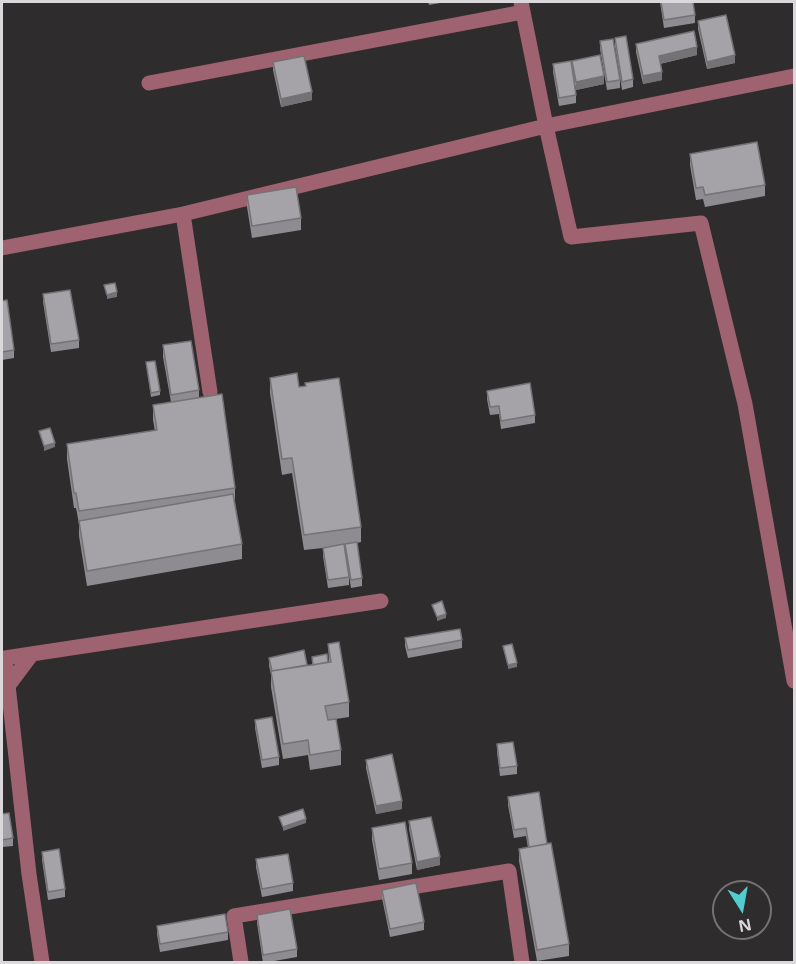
<!DOCTYPE html>
<style>
body{margin:0}
#map{position:relative;width:796px;height:964px;overflow:hidden;background:#2f2c2e;font-family:"Open Sans",sans-serif}
canvas{display:block}
.frame{position:absolute;inset:0;border:3px solid #dad8da;pointer-events:none}
.north{position:absolute;left:712px;top:880px;width:60px;height:60px;box-sizing:border-box;background:#2f2c2e;border:2px solid #737173;border-radius:50%;rotate:169deg;font-size:16px;font-weight:700;line-height:24px;text-align:center;color:#dad8da}
.north::after{content:'';display:block;margin:auto;width:21px;height:27px;background:#51ccd1;clip-path:polygon(50% 0,100% 100%,50% 72%,0 100%)}
</style>
<div id="map">
<canvas width="796" height="964"></canvas>
<div class="frame"></div>
<div class="north">N</div>
</div>
<script>
const ctx = document.querySelector('canvas').getContext('2d');
ctx.lineJoin = 'round';
function stroke(path, color, width, dash) { ctx.strokeStyle = color; ctx.lineWidth = width; ctx.lineCap = dash ? 'butt' : 'round'; ctx.setLineDash(dash || []); ctx.stroke(path); }
function paint(path, color) { ctx.fillStyle = color; ctx.fill(path, 'evenodd'); }
stroke(new Path2D(`
 M794 76 546 126 571 237 701 223 745 404 794 681
 M149 83 523 12
 M2 248 183 214
 M210 392 183 214 546 126 521 2
 M8 686 32 654
 M42 962 29 874 5 658 381 601
 M241 962 234 916 509 871 522 962`), '#9e6271', 15);
paint(new Path2D(`
 M428 2H446L429 5Z
 M660 2H693L695 15V23L664 28Z
 M698 21 735 63 707 69 698 29Z
 M615 38 633 79V87L622 90 615 46Z
 M600 41 620 80V88L607 90 600 49Z
 M636 44 697 55 660 64 662 80 643 84 636 52Z
 M572 61 604 84 576 90 573 73 576 95V103L559 106 553 72V64L572 68Z
 M273 62 312 100 281 107 273 70Z
 M690 154 765 185V196L705 207 703 199 696 200 690 165Z
 M247 195 301 218V230L252 238 247 207Z
 M43 294 79 340V348L51 352 43 302Z
 M2 301 14 350V358L2 360Z
 M163 345 199 390V398L235 488V503L242 544V559L87 586 79 536V524L76 508H74L67 459V444L155 431 153 420V405L171 402 163 357Z
 M146 362 160 391V395L151 397Z
 M270 378 299 387 305 386V383L361 527V542L357 543 362 578V586L351 588 345 552V544L344 545 349 577V585L328 588 323 556V548L304 550 292 473 282 475 270 393Z
 M487 391 535 415V423L501 429 499 414 490 415 487 399Z
 M405 638 462 640V648L408 658 405 646Z
 M328 644 349 702V717L336 719 341 750V765L310 770 308 755 283 759 271 687V674L269 666V658L307 665H312V657L329 662Z
 M255 720 279 757V765L262 768 255 728Z
 M497 744 517 766V774L500 776 497 752Z
 M366 760 402 809 376 814 366 768Z
 M508 797 547 844 569 944V956L537 961 519 861V849L528 848 526 836 514 838 508 805Z
 M2 814 13 838V846L2 847Z
 M409 821 440 865 417 870 409 829Z
 M372 828 412 863V874L379 880 372 840Z
 M42 852 65 889V897L48 900 42 860Z
 M256 859 293 883V891L262 897 256 867Z
 M382 890 424 922V930L390 937 382 898Z
 M257 915 297 949V957L263 963 257 923Z
 M157 926 228 932V940L160 952 157 934Z`), '#8e8c90');
paint(new Path2D(`
 M697 47V55L659 64V56Z
 M735 55V63L707 69V62Z
 M662 72V80L643 84V76Z
 M604 76V84L576 90V82Z
 M312 92V100L281 107V99Z
 M117 292V297L107 299V295Z
 M55 443V447L44 451V446Z
 M446 614V618L437 621V617Z
 M517 663V667L508 669V665Z
 M402 801V809L376 814V806Z
 M306 819V823L283 831V827Z
 M440 857V865L417 870V862Z`), '#747275');
const building = new Path2D(`
 M661 2H693L695 15 664 20Z
 M726 15 735 55 707 62 698 21Z
 M694 31 697 47 659 56 662 72 643 76 636 44Z
 M626 36 633 79 622 82 615 38Z
 M613 39 620 80 607 82 600 41Z
 M600 55 604 76 576 82 572 61Z
 M304 56 312 92 281 99 273 62Z
 M571 61 576 95 559 98 553 64Z
 M757 142 765 185 705 195 703 187 696 188 690 154Z
 M296 187 301 218 252 226 247 195Z
 M115 283 117 292 107 295 104 285Z
 M70 290 79 340 51 344 43 294Z
 M7 300 14 350 2 352V301Z
 M191 341 199 390 171 395 163 345Z
 M155 361 160 391 151 393 146 362Z
 M297 373 299 387 306 386 305 383 339 378 361 527 304 535 292 458 282 459 270 378Z
 M530 383 535 415 501 421 499 406 490 407 487 391Z
 M222 394 235 488 79 511 76 493H74L67 444 157 430 153 405Z
 M50 428 55 443 44 446 39 431Z
 M233 494 242 544 87 571 79 521Z
 M357 542 362 578 351 580 345 544Z
 M344 544 349 577 328 580 323 548Z
 M442 601 446 614 437 617 432 605Z
 M460 629 462 640 408 650 405 638Z
 M339 642 349 702 325 706 328 720 336 719 341 750 310 755 308 740 283 744 271 671 331 662 328 644Z
 M512 644 517 663 508 665 503 646Z
 M304 650 307 665 272 671 269 658Z
 M327 654 328 662 313 665 312 657Z
 M272 717 279 757 262 760 255 720Z
 M513 742 517 766 500 768 497 744Z
 M392 754 402 801 376 806 366 760Z
 M539 792 547 844 529 847 526 828 514 830 508 797Z
 M303 809 306 819 283 827 279 817Z
 M9 813 13 838 2 840V814Z
 M431 817 440 857 417 862 409 821Z
 M405 822 412 863 379 869 372 828Z
 M551 843 569 944 537 950 519 849Z
 M59 849 65 889 48 892 42 852Z
 M288 854 293 883 262 889 256 859Z
 M416 883 424 922 390 929 382 890Z
 M290 909 297 949 263 955 257 915Z
 M225 914 228 932 160 944 157 926Z`);
paint(building, '#a5a3a7');
stroke(building, '#747275', 1.5);
</script>
